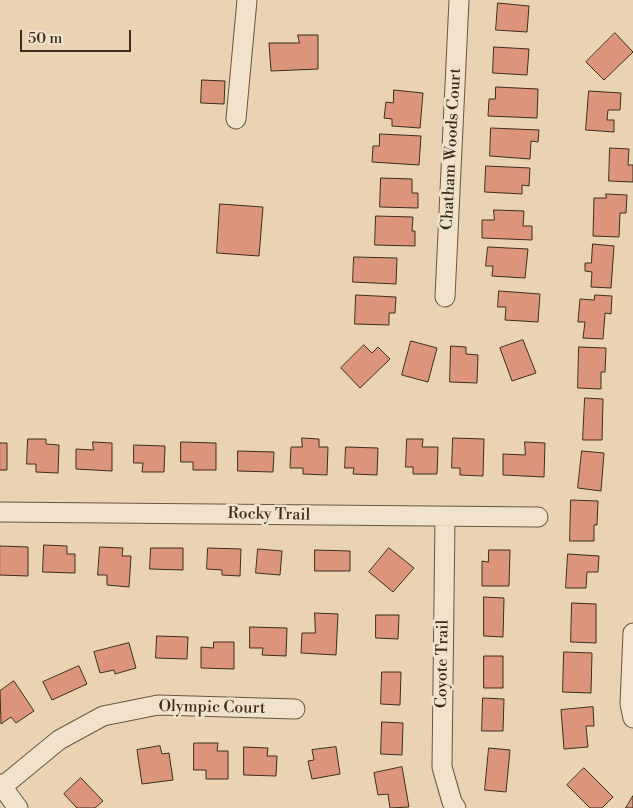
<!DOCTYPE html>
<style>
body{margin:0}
#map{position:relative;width:633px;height:808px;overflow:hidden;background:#e9d3b3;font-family:"Libre Bodoni",serif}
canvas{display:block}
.scale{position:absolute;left:20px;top:30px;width:111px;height:22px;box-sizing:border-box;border:2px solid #3c2e1e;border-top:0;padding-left:6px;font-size:15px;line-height:18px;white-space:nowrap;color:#3c2e1e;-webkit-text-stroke:4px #f1e2ce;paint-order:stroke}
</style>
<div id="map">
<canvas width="633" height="808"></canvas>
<div class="scale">50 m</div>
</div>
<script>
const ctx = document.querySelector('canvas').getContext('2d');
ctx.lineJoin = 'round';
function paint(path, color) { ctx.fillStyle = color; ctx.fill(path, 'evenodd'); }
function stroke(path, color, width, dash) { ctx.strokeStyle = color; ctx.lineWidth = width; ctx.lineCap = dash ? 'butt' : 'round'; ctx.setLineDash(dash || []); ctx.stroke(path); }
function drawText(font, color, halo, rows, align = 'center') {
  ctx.font = font + ' "Libre Bodoni",serif'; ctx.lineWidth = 5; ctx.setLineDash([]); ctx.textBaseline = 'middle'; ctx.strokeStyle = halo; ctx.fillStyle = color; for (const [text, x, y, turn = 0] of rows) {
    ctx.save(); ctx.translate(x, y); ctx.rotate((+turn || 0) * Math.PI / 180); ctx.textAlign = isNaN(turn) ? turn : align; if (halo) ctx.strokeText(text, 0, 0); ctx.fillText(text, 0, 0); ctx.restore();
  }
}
const building = new Path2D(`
 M498 3 529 6 527 32 496 30Z
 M615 33 633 52 604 80 586 62Z
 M298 35H318V69L271 71 269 43H299Z
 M494 47 529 49 527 75 493 73Z
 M202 80 225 81 224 104 201 103Z
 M496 87 538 89 537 118 488 116 489 99H495Z
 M394 90 423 93 420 128 392 126V119L384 118 386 102 393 103Z
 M589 91 621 93 620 110H608L607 120H614V132L586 130Z
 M491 128 539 130 538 142 531 141 530 159 490 156Z
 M380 134 421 136 419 165 372 162 373 146H379Z
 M610 148 629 149 628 165H633V182L609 181Z
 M486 166 530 168 529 186 522 185V194L485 192Z
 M381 178 412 179V193H418V208L380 207Z
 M606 194 627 195 626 213H620L619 237 593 236 594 198H606Z
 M220 204 263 207 259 256 217 253Z
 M494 210 524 211 523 226H532V240L482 238V220H494Z
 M376 216 413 217 412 231H415V246L375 245Z
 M593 244 614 246 611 288 591 287 592 272 585 271V263H591Z
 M488 247 528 249 525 278 492 276 493 266H486Z
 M354 257 397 258 396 284 353 282Z
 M499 291 540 294 538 322 505 320 506 307H498Z
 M356 295 396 297 395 313H389V325L355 324Z
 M595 295 612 296 611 314 605 313 603 339 583 338 585 322H578L580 299 594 300Z
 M523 340 536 373 512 381 500 348Z
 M411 341 437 348 428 382 402 375Z
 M364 345 372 353 378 347 390 359 360 388 341 368Z
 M451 346 466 347V354L478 355 477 383 450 382Z
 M579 347 606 348 605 372H601V389L578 388Z
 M585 398 603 399 602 440H583Z
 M302 438 319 439V447H328L327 475 303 474V468H290L291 447H302Z
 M453 438 484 439 483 476 460 475V468H452Z
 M28 439H46V444L59 445 58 473 36 472V464H27Z
 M407 439H423L422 447H438L437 474H413V467H406Z
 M93 442 112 443V471L76 469V449L93 450Z
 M181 442 216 443V470H193V462H181Z
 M525 442 545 443 544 477 503 475V454L525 455Z
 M0 443H7V470H0Z
 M134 445 165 446 164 472H142L143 463H134Z
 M346 447 378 448 377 475 353 474 354 468H345Z
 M238 451 274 452 273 472 238 471Z
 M582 451 604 453 601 491 578 488Z
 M571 500 598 501 597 525H594V541H570Z
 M44 545 67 546V554H75V573L43 572Z
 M0 546 28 547V576L0 575Z
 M100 547 123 548 122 556H131L129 587 107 585V575H98Z
 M151 548H183V570L150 569Z
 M208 548 241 549 240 576 222 575V570L207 569Z
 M389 548 414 568 393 592 369 572Z
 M258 549 282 551 280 575 256 573Z
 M315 550 350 551V571H315Z
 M489 550H510L509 586H482V561L488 562Z
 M568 554 599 556 598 572H587L586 588H566Z
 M484 597 504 598 503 637 484 636Z
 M572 603 596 604V643L571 642Z
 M315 613 338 614 336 655 301 653 302 633H315Z
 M376 615H399L398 639 376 638Z
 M250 627 287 628 286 656 262 655 263 648H250Z
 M157 636 188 637 187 659 156 658Z
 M214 642H234V669L201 668V647L213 648Z
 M129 643 136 668 115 674 114 670 100 673 94 652Z
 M564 652 592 653 591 693 563 692Z
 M484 656H503V688H484Z
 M79 666 87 684 52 700 43 682Z
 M382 672H401L400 705 381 704Z
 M14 681 34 711 16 723 11 717 1 724 0 691Z
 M483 698 504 699 503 731H482Z
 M593 707 594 726H586L588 747 564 749 561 710Z
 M382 722 403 723 402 755 381 754Z
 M194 743H218L217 751H228V779H206V770H194Z
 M160 746 162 754 169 753 173 780 142 784 137 750Z
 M244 747 268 748 267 756H277L276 776 244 775Z
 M336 747 340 774 312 779 308 761 314 760 312 750Z
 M489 748 510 750 506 792 485 790Z
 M402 767 409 807 390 808 388 794 378 795 374 773Z
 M584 768 613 797 602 808H590L567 785Z
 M81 778 103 801 95 808H77L64 794Z
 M633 796V808H626Z`);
paint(building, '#dc957a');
stroke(building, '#3c2e1e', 1);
const minor = new Path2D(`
 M236 119 247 0
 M445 297 459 0
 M0 512 538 517
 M445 517 442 767 452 802 456 808
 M633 633 630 704 633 718
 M0 784 18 808
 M2 787 59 740 103 716 158 705 295 709`);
stroke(minor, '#675743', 21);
stroke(minor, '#f1e2ce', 19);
drawText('16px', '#3c2e1e', '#f1e2ce', [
 ["Chatham Woods Court",452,149,-87],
 ["Rocky Trail",269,515,1],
 ["Coyote Trail",443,664,-89],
 ["Olympic Court",212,708,1]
]);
</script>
